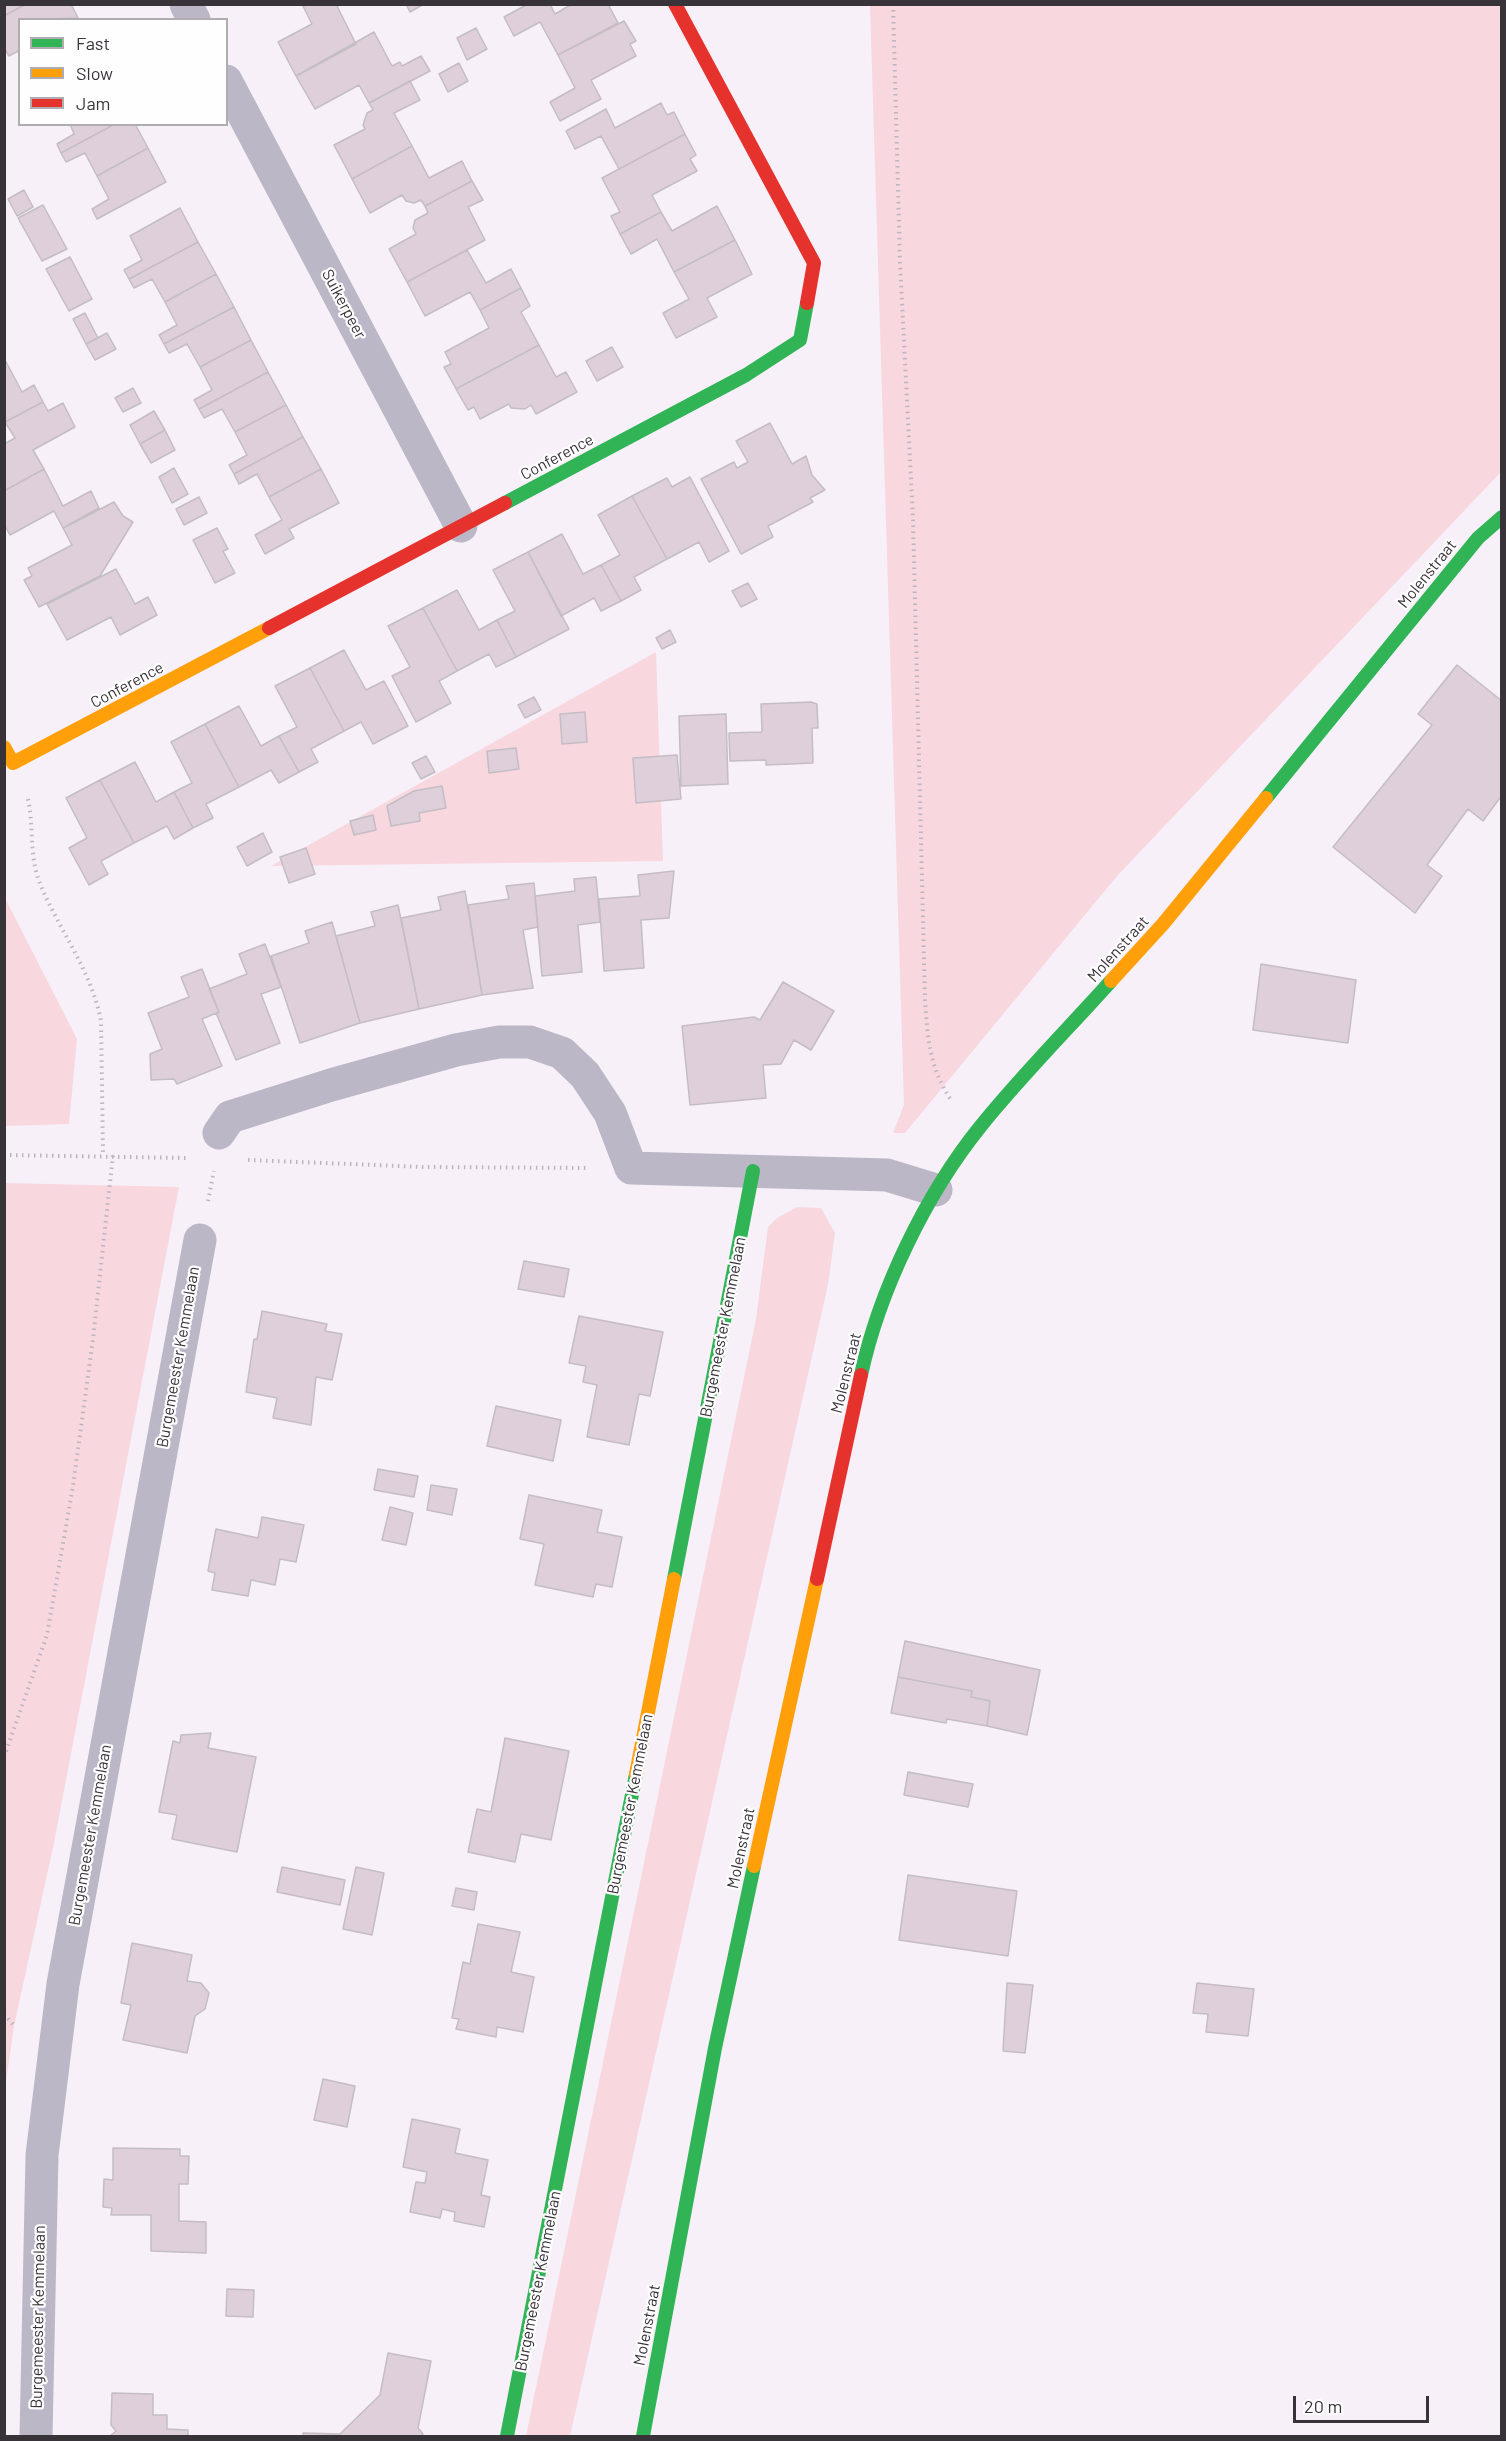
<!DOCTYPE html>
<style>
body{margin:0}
#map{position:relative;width:1506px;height:2441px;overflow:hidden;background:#f7f0f9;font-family:Barlow,sans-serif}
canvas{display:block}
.frame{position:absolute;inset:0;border:6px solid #383339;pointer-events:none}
.legend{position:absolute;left:18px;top:18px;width:210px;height:108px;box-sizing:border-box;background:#fefefe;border:2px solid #afadaf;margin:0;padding:8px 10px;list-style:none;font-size:18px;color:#383339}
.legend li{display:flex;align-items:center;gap:12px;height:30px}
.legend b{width:30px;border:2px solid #afadaf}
.scale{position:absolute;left:1293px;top:2396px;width:136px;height:27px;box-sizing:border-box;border:3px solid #383339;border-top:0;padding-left:8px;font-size:18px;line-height:21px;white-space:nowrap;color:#383339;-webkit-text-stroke:4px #fefefe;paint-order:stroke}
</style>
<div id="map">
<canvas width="1506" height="2441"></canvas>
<div class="frame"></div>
<ul class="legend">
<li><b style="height:8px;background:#30b455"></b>Fast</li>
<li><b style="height:8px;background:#ff9f0a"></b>Slow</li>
<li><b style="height:8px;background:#e5322d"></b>Jam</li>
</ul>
<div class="scale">20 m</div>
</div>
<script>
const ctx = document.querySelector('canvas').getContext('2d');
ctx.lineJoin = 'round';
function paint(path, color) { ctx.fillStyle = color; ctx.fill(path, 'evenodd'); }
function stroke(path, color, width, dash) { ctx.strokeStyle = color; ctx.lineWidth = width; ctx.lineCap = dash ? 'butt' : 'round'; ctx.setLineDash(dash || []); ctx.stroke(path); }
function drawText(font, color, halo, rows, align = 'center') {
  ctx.font = font + ' Barlow,sans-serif'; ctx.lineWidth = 4.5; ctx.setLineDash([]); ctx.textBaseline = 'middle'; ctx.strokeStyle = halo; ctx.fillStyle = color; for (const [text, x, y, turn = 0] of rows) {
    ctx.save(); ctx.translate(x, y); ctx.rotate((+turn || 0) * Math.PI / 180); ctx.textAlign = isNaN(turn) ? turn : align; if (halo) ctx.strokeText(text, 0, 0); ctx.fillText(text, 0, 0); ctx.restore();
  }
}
paint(new Path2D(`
 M870 5H1502L1501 472 1117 876 905 1133H893L904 1105Z
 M656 652 663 861 271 866Z
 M5 898 77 1039 69 1124 5 1126Z
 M5 1183 179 1187 54 1843 14 2026 5 2089Z
 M797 1207 821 1208 835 1233 828 1285 570 2436H526L756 1319 768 1227 777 1218Z`), '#f8d7df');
const building = new Path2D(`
 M4 4H26L4 16Z
 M26 4H71L78 18 20 20V50L9 56 4 48V16Z
 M302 4H336L356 44 296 76 278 42 312 24Z
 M406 4H424L410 12Z
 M528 4H550L555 14 572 4H608L618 23 558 55 540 22 514 36 504 17Z
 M624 21 636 41 630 44 636 56 591 80 601 99 560 121 550 102 575 88 558 55Z
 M476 28 487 49 467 60 457 38Z
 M374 32 392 66 400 62 402 66 421 56 430 71 369 103 359 85 315 109 296 76Z
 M459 63 468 81 448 92 439 74Z
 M410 81 420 100 394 113 412 146 352 179 334 145 365 129 363 125 367 113 373 110 369 103Z
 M661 103 667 115 674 112 685 134 619 169 601 136 575 149 566 131 606 109 615 128Z
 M70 124H115L61 153 57 144 74 134Z
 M115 124H135L148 148 97 176 85 153 66 162 61 153Z
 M685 134 696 155 690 159 697 171 652 195 661 212 620 234 611 216 620 212 602 178Z
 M412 146 429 178 462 161 472 181 425 206 421 200 414 203 406 201 402 195 370 213 352 179Z
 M148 148 166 182 97 219 92 209 109 199 97 176Z
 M472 181 483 200 468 207 485 240 407 282 389 249 416 234 413 228 415 220 428 213 425 206Z
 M24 190 33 207 17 216 8 199Z
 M43 205 67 249 42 261 18 218Z
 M717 206 735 240 674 272 657 239 631 254 620 234 661 212 672 231Z
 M180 208 198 242 129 279 124 270 142 260 130 236Z
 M735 240 752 274 707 298 717 317 676 338 663 313 689 299 674 272Z
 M198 242 216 274 165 302 152 279 134 288 129 279Z
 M467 250 486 283 511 269 521 288 480 310 470 292 425 316 407 282Z
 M70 257 92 299 69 311 46 269Z
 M216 274 234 307 164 344 159 335 177 325 165 302Z
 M521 288 530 306 521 312 539 345 456 389 444 367 451 364 445 352 489 328 480 310Z
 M234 307 251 340 200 367 187 344 169 353 164 344Z
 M85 313 98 338 86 344 73 319Z
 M107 333 116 349 95 360 86 344Z
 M251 340 268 372 199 409 194 400 212 390 200 367Z
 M539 345 556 377 566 372 577 392 536 414 531 405 525 409 511 408 509 404 480 419 474 407 468 410 456 389Z
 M612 347 623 367 597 381 586 361Z
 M4 358 22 392 34 385 43 402 5 422Z
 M268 372 286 405 235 432 222 409 204 418 199 409Z
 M133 388 141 403 123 412 115 398Z
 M43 402 48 411 63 403 75 427 33 450 44 469 4 491V444L15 438 5 422Z
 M286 405 303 437 234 474 229 465 247 455 235 432Z
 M154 411 165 430 140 444 130 425Z
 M770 423 792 464 806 456 812 475 825 490 810 498 813 502 768 526 773 537 741 554 701 479 734 462 737 468 748 462 736 441Z
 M165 430 175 450 151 463 140 444Z
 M303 437 321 469 269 497 257 474 239 484 234 474Z
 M174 468 188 494 172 503 159 477Z
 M44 469 63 506 91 491 99 508 63 528 54 511 10 535 4 524V491Z
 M321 469 339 503 289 529 294 538 265 554 255 535 282 520 269 497Z
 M690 477 729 551 709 562 699 542 667 559 632 496 667 478 672 487Z
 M632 496 667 559 634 577 641 590 621 601 601 565 620 555 598 515Z
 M199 497 207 513 184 525 176 509Z
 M114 502 123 516 133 522 100 576 39 607 24 580 32 576 28 568 72 545 63 528Z
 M217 528 228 549 223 551 235 573 215 583 193 540Z
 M562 534 583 574 601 565 621 601 601 611 594 598 561 616 528 552Z
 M528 552 569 629 516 657 497 620 515 611 493 570Z
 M116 569 135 604 148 597 157 615 120 635 111 617 67 640 47 604Z
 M748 583 757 599 741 607 732 591Z
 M457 590 479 630 497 620 516 657 496 667 489 654 457 671 423 608Z
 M423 608 457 671 439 681 451 703 416 722 392 676 410 667 388 626Z
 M670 630 676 642 662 649 656 638Z
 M344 650 366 690 384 681 408 726 373 744 361 722 344 731 310 668Z
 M1457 665 1502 701V795L1483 821 1468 809 1427 865 1442 876 1415 913 1333 847 1432 725 1418 714Z
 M310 668 344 731 311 749 318 762 299 772 279 736 297 727 275 686Z
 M534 697 541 710 525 718 518 705Z
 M811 702 817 704 818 728H812L813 763 766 765V760L730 761 729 733 762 732 761 704Z
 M239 706 261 746 279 736 299 772 279 783 271 770 239 787 205 724Z
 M585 712 587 742 562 744 560 714Z
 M726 714 728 784 681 786 679 716Z
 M205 724 239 787 206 804 213 818 193 828 174 792 192 783 171 742Z
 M516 748 519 769 489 773 487 751Z
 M677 755 681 799 636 803 633 758Z
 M426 756 435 772 421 779 412 763Z
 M135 762 156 802 174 792 193 828 174 839 167 826 134 843 100 780Z
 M100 780 134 843 101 861 108 874 89 885 69 848 87 838 66 798Z
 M442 786 446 808 419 813 420 821 391 826 387 806 414 791Z
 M373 815 376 830 354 835 350 821Z
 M263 833 272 852 247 866 237 847Z
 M306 848 315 874 289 883 280 857Z
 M674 871 669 918 641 920 644 968 604 971 599 899 640 896 638 875Z
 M596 877 600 922 578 925 582 972 542 976 535 896 575 891 574 879Z
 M534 883 538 927 523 930 533 988 482 995 468 905 509 899 506 886Z
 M465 891 482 995 419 1009 401 918 441 910 438 897Z
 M398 905 419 1009 360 1023 336 936 375 926 371 912Z
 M332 922 360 1023 300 1043 271 956 309 943 305 931Z
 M265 944 281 987 261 994 280 1043 236 1060 216 1013 219 1012 209 989 247 974 239 954Z
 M1261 964 1356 980 1348 1043 1253 1030Z
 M202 969 219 1012 202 1019 222 1066 177 1084 174 1079 151 1080 150 1054 162 1049 148 1013 189 997 181 977Z
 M783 982 834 1011 811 1050 794 1040 781 1064 763 1065 766 1098 690 1105 682 1026 754 1017 760 1020Z
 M524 1261 569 1269 564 1297 518 1289Z
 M262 1311 327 1324 325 1331 342 1334 332 1380 316 1377 311 1425 273 1418 277 1398 246 1392 254 1339H257Z
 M579 1316 663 1332 650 1396 639 1394 629 1445 587 1437 597 1385 583 1382 586 1366 569 1363Z
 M496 1406 561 1420 553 1461 487 1446Z
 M378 1469 418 1476 414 1497 374 1490Z
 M431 1485 457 1489 452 1515 427 1510Z
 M529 1495 602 1510 597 1532 622 1537 612 1587 596 1584 593 1597 535 1585 544 1544 520 1539Z
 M390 1507 413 1513 406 1545 382 1540Z
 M262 1517 304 1525 296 1562 280 1559 275 1585 251 1580 248 1596 212 1590 215 1573 208 1571 216 1529 258 1538Z
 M905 1641 1040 1670 1027 1735 987 1726 990 1701 971 1697 972 1691 898 1677Z
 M898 1677 972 1691 971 1697 990 1701 987 1726 947 1719 946 1723 891 1713Z
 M211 1733 208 1748 256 1757 237 1852 172 1839 177 1815 159 1812 173 1741 180 1743 181 1735Z
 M505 1738 569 1751 551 1840 521 1834 515 1862 468 1852 477 1809 491 1812Z
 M908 1772 973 1784 968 1807 904 1795Z
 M282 1867 345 1880 340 1905 277 1892Z
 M356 1867 384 1873 372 1935 343 1929Z
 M908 1875 1017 1891 1008 1956 899 1940Z
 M456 1888 477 1892 474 1910 452 1906Z
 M478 1924 520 1932 511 1972 534 1977 523 2032 497 2027 496 2037 456 2029 459 2019 452 2018 463 1962 470 1964Z
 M132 1943 192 1955 187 1981 201 1983 209 1993 205 2009 195 2016 187 2053 123 2040 131 2005 121 2003Z
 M1007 1983 1033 1985 1025 2053 1003 2051Z
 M1197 1983 1254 1989 1248 2036 1206 2032 1208 2014 1193 2013Z
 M323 2079 355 2086 347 2127 314 2120Z
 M412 2119 460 2129 455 2153 488 2160 481 2195 490 2197 484 2227 454 2221 455 2212 442 2209 440 2218 410 2212 416 2182 425 2183 427 2172 403 2167Z
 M113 2148 180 2149V2156H189L188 2184H179V2221L206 2222V2253L151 2251V2215H111L112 2208 103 2207 104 2179 113 2180Z
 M227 2289 254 2290 253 2317 226 2316Z
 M388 2353 431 2361 418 2428 423 2434 421 2436H303V2433L340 2434 380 2395Z
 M112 2393 153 2394V2415H167V2429L188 2430V2436H110L116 2431 111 2425Z`);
paint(building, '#dfcfda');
stroke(building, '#c4bdc3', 1.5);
stroke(new Path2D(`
 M893 4 900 262 913 519 925 1000C928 1039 929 1067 951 1100
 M28 799C34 826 29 854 39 881 58 929 91 969 101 1021L103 1155
 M4 1155 187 1158
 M248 1160 425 1167 588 1168
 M208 1201 214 1171
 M4 1757 47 1635 73 1486 93 1339 113 1155
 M4 2014 15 2027`), '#bbb5c1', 4, [1.5, 4.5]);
stroke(new Path2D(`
 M186 4 194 20
 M226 81 461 526
 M219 1133 230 1117 331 1085 456 1050 499 1042H530L562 1053 585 1075 610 1113 631 1168 887 1175 936 1190
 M36 2436 42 2155 63 1984 200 1240`), '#bbb7c6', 33);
stroke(new Path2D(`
 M505 503 746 375 800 340 807 303
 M1266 798 1478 538 1502 517
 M861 1375C879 1291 926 1194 980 1127 1021 1076 1068 1029 1111 981
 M674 1579 753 1171
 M507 2436 636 1774
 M643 2436 715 2048 754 1866`), '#30b455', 14);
stroke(new Path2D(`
 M4 747 13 763 269 628
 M1111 981 1163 924 1266 798
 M636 1774 674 1579
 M754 1866 817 1579`), '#ff9f0a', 14);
stroke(new Path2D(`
 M675 4 814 263 807 303
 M269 628 505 503
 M817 1579 861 1375`), '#e5322d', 14);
drawText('16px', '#383339', '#fefefe', [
 ["Suikerpeer",344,304,62],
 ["Conference",557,457,-28],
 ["Molenstraat",1427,574,-51],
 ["Conference",127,685,-28],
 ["Molenstraat",1118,949,-48],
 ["Burgemeester Kemmelaan",723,1327,-79],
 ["Burgemeester Kemmelaan",178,1357,-80],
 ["Molenstraat",846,1373,-76],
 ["Burgemeester Kemmelaan",630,1804,-79],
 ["Burgemeester Kemmelaan",90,1835,-80],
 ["Molenstraat",741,1848,-78],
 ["Burgemeester Kemmelaan",538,2281,-79],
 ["Burgemeester Kemmelaan",38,2317,-89],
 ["Molenstraat",647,2325,-79]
]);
</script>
